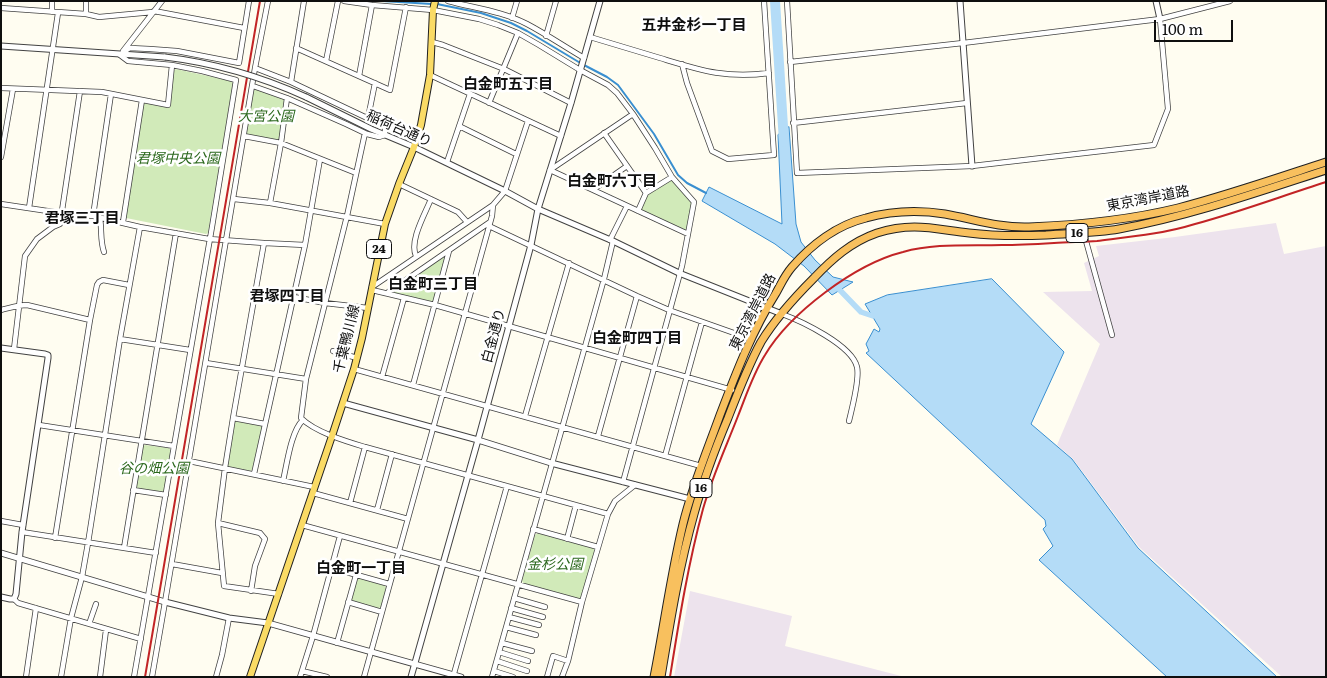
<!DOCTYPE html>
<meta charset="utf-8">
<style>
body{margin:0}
#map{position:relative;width:1327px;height:678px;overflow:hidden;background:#fffdf1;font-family:Literata,serif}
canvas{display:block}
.frame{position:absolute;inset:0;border:2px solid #0f0f0f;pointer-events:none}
.scale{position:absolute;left:1154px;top:20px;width:79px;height:22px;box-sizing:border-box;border:2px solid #0f0f0f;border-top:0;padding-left:6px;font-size:15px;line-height:18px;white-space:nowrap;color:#0f0f0f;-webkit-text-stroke:4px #fff;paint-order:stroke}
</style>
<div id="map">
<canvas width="1327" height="678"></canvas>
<div class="frame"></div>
<div class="scale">100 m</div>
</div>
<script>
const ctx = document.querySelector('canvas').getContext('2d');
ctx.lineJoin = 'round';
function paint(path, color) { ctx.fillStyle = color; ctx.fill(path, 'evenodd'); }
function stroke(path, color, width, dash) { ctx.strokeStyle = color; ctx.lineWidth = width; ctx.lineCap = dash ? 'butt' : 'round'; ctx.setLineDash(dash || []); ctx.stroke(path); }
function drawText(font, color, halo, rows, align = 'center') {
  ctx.font = font + ' Literata,"Noto Sans JP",serif'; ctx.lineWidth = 5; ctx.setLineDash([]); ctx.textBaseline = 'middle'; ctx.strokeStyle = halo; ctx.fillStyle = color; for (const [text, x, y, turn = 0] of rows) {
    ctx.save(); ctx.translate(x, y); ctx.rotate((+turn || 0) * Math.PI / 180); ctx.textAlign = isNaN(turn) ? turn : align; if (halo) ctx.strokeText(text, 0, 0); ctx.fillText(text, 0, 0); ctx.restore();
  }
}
paint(new Path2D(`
 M1276 223 1284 254 1326 246V677H1282L1139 547 1073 459 1057 445 1100 344 1043 292 1092 291 1084 263 1099 256 1096 246 1175 237Z
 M690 591 792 616 785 646 905 677H674Z`), '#ede3ed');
paint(new Path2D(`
 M176 69 231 81 233 83 208 233 206 234 126 218 143 104 145 103 170 107 173 71Z
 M253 86 287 98 281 143 244 136Z
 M672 177 694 202 688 234 638 211 646 193Z
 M449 251 435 305 387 293Z
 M236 421 261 425 262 427 252 470 250 471 228 467 227 465 234 422Z
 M145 445 169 448 171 451 164 491 162 493 138 489 136 487 143 446Z
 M538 533 593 548 595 551 583 597 579 599 524 584 522 581 535 535Z
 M359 578 384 584 386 588 381 607 377 609 353 601 351 599 356 580Z`), '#d1eab9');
const water = new Path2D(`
 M789 127 796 224 801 242 815 260 833 277 853 282 832 295 804 266 775 244 702 201 709 187 782 224 778 135Z
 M992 279 1064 352 1031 424 1072 459 1138 548 1277 677H1167L1039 560 1053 546 1043 529 1046 526 1045 520 866 353 869 351 866 344 874 329 879 332 880 329 865 304 887 295Z`);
paint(water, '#b4dcf7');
stroke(water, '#3a8fd0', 1);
stroke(new Path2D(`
 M382 1 432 4
 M437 4 481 13 511 23 527 31 582 64 607 77 618 85 654 134 678 175 687 183 706 193`), '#3a8fd0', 2);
stroke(new Path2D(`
 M835 285 861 312 873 316`), '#b4dcf7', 5.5);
stroke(new Path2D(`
 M775 1 784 142`), '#b4dcf7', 10);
const minor = new Path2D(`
 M52 1V12
 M344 1 372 5 433 10 479 19 498 25 518 33 539 45 580 70 608 85 617 93 633 114 655 148 672 177 694 202 682 266 623 482
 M448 1C474 8 502 11 527 24 546 34 565 47 584 58
 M787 1 797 173 972 166 1154 145 1168 109 1160 19
 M1 8 86 14 99 17 153 12
 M154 11 244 28
 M86 14V1
 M512 18 517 1
 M546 36 556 1
 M590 37C614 44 637 51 660 58 700 70 726 79 769 73
 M432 42 443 45 504 69 571 103
 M296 48 390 90 406 7
 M123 51 162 1
 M121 54 130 48 150 49 177 51 239 63 249 1
 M120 55 128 61 172 65 202 71 236 80 212 227 134 677
 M326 61 338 1
 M790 62 963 43 1160 19 1230 1
 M682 64 687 83 712 151 728 159 774 155 764 1
 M430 75 561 136
 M359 76 372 5
 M291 82 304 1
 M253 86 287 98 346 124 367 134 379 137 385 135V128L384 126 291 82 255 68
 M1 88 102 92 168 105 172 65
 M489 103 518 33
 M368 118 375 83
 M793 123 967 103
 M459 126 516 154
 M365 133 347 216 306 379 301 418C315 432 345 441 365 447L608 514
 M604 133 646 193
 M244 136 281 143 356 173
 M1 157 13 89
 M447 162 470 94
 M550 170 688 234
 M550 170 633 114
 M399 184 458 212 467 222
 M594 189 627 166
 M234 199 270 203 385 224
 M270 203 281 143 287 98
 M1 204 61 213 93 216 140 227 209 239 264 243 305 245
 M29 208 58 13
 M638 211 646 193 672 177
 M93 216 111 94
 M100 218C102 230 100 241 104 252
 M123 222 142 100
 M1081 223 1112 335
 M489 226 637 296 669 310 751 339
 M610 240 627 206
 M264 243 233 418 225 468 218 523 224 586 279 594
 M416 256C409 241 425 214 431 199
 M372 287 493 205 505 191 528 121
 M372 290 435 305 732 390
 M387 293 490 222
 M294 297 325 303 368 308
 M1 310C10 308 18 305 27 305L90 320
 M782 314C801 321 852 345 857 367 860 379 852 408 849 421
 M120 339 190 350
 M14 349 25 256 37 239 53 227 60 224 80 91
 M333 351 357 358
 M206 363 306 379
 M354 369 701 466
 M382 377 404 298
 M413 385 449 251
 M525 416 569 263
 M233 418 265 424
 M39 425 174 446
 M598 436 637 296
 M665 456 702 322
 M189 461 314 487
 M254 474 305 245 320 159
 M283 481C287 464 291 431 303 420
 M133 490 166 495
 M313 493 408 519
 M350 503 365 447
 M377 510 392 454
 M1 521 23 525
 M218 523 260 533 265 539 255 566 251 591
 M302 525 582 602
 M533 529 598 547
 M22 532 156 553
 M55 538 90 320 97 285 99 282 103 280 129 285
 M567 539 576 505
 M124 548 176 233
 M172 564 222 573
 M332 568 389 584
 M514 598 545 607
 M14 599 18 603 141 639
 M348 602 382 612
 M511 608 543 617
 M509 617 539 625
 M89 624 96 604
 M506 627 536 635
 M337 643 356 575
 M502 643 532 651
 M499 652 528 661
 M497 661 527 671
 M302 671 327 677
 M494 671 513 677
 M26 677 36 608
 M61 677 71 618 82 577 88 543 120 339 140 227
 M100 677 106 630
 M152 677 165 602 255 68 268 1
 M216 677 222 655 229 618
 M300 677 313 636 340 536
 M364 677 492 216 493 205
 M453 677 507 486
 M492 677 604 279 613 241
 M547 677 553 656 568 661
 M562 677 568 661 582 602 608 514 615 501 635 485`);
const tertiary = new Path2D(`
 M960 1 972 166
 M1156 1 1160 19
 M1 46 165 57
 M306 97 371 129 414 147 505 191 538 209 613 241 679 273 782 314
 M1 348 45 354 48 355V358L22 532 16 594 14 599H10L1 597
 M343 403 478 440 551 463 690 499
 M1 553 165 602 229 618 268 623 461 677
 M411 677 478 440 531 245 538 209 571 103 600 1`);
const primary = new Path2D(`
 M250 677 332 436 354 369 362 338 385 224 399 184 414 147 421 125 430 75 433 10 435 1`);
const trunk = new Path2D(`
 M654 677C664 626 671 574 683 524 692 487 707 451 720 415 736 373 752 331 776 293 781 284 785 275 792 267 811 245 837 225 866 218 891 211 919 210 945 214 974 219 998 228 1029 227 1078 225 1129 220 1178 208 1228 195 1277 178 1326 162
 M661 677C670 623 679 567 694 514 703 481 715 449 728 418 738 392 748 366 761 342 775 319 795 297 814 278 832 259 851 242 877 233 912 222 934 229 969 233 994 236 1021 236 1046 235 1071 233 1096 233 1119 229 1190 216 1258 192 1326 170`);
stroke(minor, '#424242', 6);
stroke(tertiary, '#424242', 7);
stroke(primary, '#202020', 8);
stroke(trunk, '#202020', 9);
stroke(minor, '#fff', 4.5);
stroke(tertiary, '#fff', 5);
stroke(primary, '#fadb65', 6);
stroke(trunk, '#f8c05e', 7);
stroke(new Path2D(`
 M145 677 260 1
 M670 677C679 621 688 564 703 509 712 477 726 447 738 416 746 396 753 374 765 355 790 313 855 264 903 252 935 243 969 246 1002 245 1019 245 1037 244 1054 243 1068 242 1083 242 1097 241 1129 237 1163 234 1195 224 1239 212 1282 196 1326 182`), '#c22426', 2);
const tertiaryBridge = new Path2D(`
 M165 57C215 63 260 76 306 97`);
stroke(tertiaryBridge, '#424242', 7, []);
stroke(tertiaryBridge, '#fff', 5);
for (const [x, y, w] of [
 [1077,233,22],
 [379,249,25],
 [701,488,22]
]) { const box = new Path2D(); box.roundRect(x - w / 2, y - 9.5, w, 19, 4); ctx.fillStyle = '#fff'; ctx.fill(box); stroke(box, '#0f0f0f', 1); }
drawText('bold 12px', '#0f0f0f', null, [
 ["16",1077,233],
 ["24",379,249],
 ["16",701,488]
]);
drawText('italic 14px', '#2b681d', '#fff', [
 ["大宮公園",266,117],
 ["君塚中央公園",178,159],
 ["谷の畑公園",154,469],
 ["金杉公園",555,565]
]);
drawText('14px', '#0f0f0f', '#fff', [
 ["稲荷台通り",399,129,24],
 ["東京湾岸道路",1148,199,-11],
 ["東京湾岸道路",753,312,-63],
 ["白金通り",494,336,-75],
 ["千葉鴨川線",347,339,-76]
]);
drawText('bold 15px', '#0f0f0f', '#fff', [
 ["五井金杉一丁目",694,26],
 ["白金町五丁目",508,85],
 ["白金町六丁目",612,182],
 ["君塚三丁目",82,219],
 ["白金町三丁目",433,285],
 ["君塚四丁目",287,297],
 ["白金町四丁目",637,339],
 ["白金町一丁目",361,569]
]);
</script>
